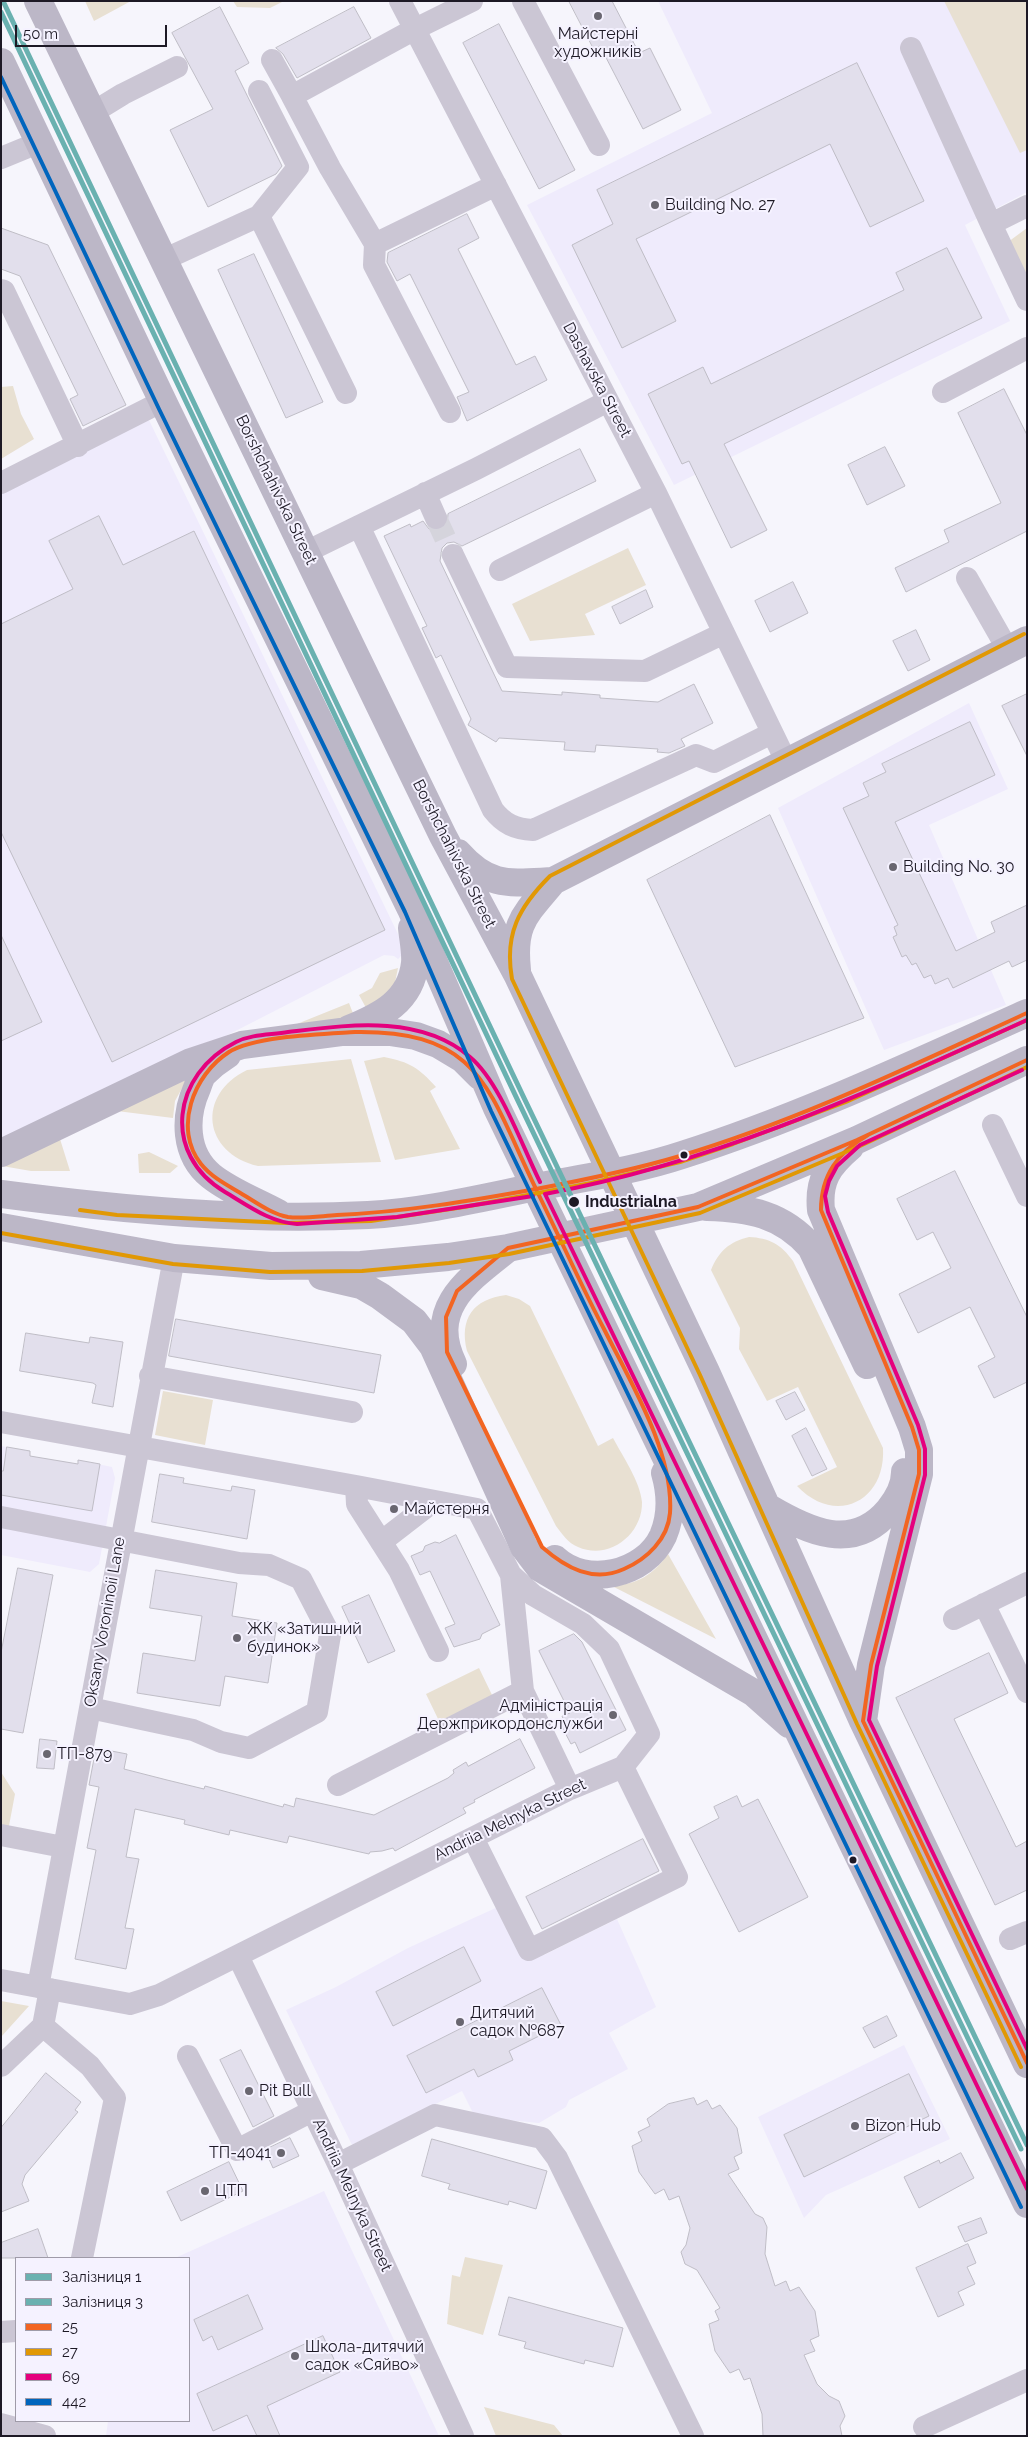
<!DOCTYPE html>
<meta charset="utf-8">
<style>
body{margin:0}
#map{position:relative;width:1028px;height:2437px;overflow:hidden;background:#f6f5fc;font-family:Raleway,sans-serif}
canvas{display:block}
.frame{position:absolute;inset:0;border:2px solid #1d1925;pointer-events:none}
.legend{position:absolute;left:15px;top:2257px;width:175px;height:165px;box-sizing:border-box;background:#f5f2ff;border:1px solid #9f9ba8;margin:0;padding:6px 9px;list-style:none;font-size:15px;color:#1d1925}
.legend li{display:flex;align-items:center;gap:10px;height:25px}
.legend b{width:25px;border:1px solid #9f9ba8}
.scale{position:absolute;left:15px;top:25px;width:152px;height:22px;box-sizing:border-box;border:2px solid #1d1925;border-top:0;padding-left:6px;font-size:15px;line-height:18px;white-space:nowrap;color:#1d1925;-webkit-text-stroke:4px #f5f2ff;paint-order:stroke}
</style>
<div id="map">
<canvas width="1028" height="2437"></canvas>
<div class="frame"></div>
<ul class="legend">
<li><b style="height:6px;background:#6ab1b0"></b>Залізниця 1</li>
<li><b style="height:6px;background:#6ab1b0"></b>Залізниця 3</li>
<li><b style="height:6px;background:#f26522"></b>25</li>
<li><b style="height:6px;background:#e19804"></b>27</li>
<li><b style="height:6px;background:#e5007d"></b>69</li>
<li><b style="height:6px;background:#0065bd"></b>442</li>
</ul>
<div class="scale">50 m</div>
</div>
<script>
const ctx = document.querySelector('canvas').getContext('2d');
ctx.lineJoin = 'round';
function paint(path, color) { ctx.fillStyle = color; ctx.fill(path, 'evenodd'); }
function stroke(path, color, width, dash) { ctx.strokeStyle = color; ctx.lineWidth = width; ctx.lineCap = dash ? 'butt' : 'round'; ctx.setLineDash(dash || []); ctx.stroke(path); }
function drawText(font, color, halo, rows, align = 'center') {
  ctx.font = font + ' Raleway,sans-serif'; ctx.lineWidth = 4; ctx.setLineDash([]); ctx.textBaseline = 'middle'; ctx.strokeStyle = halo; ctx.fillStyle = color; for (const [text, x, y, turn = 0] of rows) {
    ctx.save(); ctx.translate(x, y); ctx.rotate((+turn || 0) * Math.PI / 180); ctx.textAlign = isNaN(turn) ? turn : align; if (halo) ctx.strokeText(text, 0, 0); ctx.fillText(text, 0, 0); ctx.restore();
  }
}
paint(new Path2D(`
 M658 1H1027V192L965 225 1010 321 674 485 527 205 712 113Z
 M147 416 398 934 401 944V956L398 959 394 956 384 955 126 1087 1 1141V491Z
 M969 703 1008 789 929 825 1006 1005 884 1050 778 808Z
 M1 1446 30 1451V1456L78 1464V1460L112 1467 115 1478 99 1564 90 1572 1 1555Z
 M500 1906 544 1955 617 1919 656 2007 609 2033 628 2069 569 2100 566 2107 539 2123 475 2117 462 2091 352 2145 286 2010 336 1987 408 1948Z
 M904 2045 950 2139 826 2195 804 2218 758 2117Z
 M324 2191 439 2436H106L108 2421H189V2258H175Z`), '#efebfc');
paint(new Path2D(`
 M85 1H131L94 21Z
 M233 1H284L270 8 237 7Z
 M944 1H1027V150L1020 153Z
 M1027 228V281L1008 242Z
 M13 386 21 414 34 439 1 459V387Z
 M628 548 646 585 585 614 595 635 530 641 512 604Z
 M398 968 394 987 370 1015 359 995 372 988 380 973Z
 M349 1003 356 1021 277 1032Z
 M384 1057C410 1062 419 1068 436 1087L430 1091 460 1149 395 1160 364 1061Z
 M351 1059 381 1162 258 1166C203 1153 196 1095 247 1070Z
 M187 1079 175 1101 173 1118 117 1111Z
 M60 1139 70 1171H31L2 1166Z
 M149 1152 178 1166 170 1173H139L138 1154Z
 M749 1237C769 1238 781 1244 793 1261L883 1448C886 1502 835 1526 797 1486L837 1467 798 1387 767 1401 739 1349 740 1328 711 1270C719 1251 729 1242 749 1237Z
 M506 1295 519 1299 530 1306 598 1446 613 1438C623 1457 640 1481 642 1502 643 1534 609 1561 578 1547 568 1543 562 1534 556 1526L467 1351C459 1319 473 1299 506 1295Z
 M163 1391 213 1400 205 1445 155 1435Z
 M668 1554 716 1639 612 1586C638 1584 653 1575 668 1554Z
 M479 1668 493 1697 440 1723 426 1694Z
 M1 1772 15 1794 8 1831 1 1829Z
 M1 2001 29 2006 1 2037Z
 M465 2257 503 2265 483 2335 447 2324 452 2275 460 2277Z
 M484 2407 554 2425 563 2436H496Z`), '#e8e0d2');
const building = new Path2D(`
 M569 1H612L639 53 650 48 681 110 643 129 600 46 594 49Z
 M220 7 249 63 235 71 282 166 276 174 208 207 170 130 213 109 172 33Z
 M354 7 371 38 297 78 283 54 276 48Z
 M499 24 575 170 539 189 463 43Z
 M857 63 924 201 870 227 830 144 636 239 676 321 622 348 572 245 613 224 597 190Z
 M467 214 479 238 458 249 516 365 535 356 547 380 467 421 457 397 469 392 410 274 397 281 387 262 388 253Z
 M1 228 48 245 126 405 83 426 70 399 78 395 20 276 1 269Z
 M947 248 982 318 724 444 767 530 731 548 689 461 682 464 648 394 703 367 711 384 904 290 896 273Z
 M254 254 323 402 286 418 218 270Z
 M1004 389 1027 435V531L906 592 895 568 949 542 944 530 1001 503 958 413Z
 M885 447 905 486 867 505 848 465Z
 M580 449 596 481 462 546 454 542 447 543 442 548 440 561 502 691 562 695V692L600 695V698L658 702 694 684 713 723 681 739 685 746 669 753 657 752 658 749 596 745 595 752 564 750 565 742 499 738 496 742 468 725 471 719 441 655 436 658 422 628 427 626 384 536 410 524 411 527 423 521 429 529 442 530 447 525 448 514Z
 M99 516 123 565 194 531 385 930 112 1062 1 832V624L73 589 49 541Z
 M793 582 808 613 770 632 755 601Z
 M646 590 653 607 620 624 612 607Z
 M916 630 930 660 908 671 893 641Z
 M1027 694V756L1002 706Z
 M970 722 995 775 895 822 956 951 995 932 991 922 1027 905V960L1012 967 1009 961 953 988 948 978 935 984 931 975 924 978 916 963 912 965 906 955 902 957 893 937 897 935 894 927 898 925 843 808 869 796 863 783 886 772 882 764Z
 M770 815 864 1018 735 1067 647 880Z
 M1 935 42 1022 1 1041Z
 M955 1171 1027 1317V1382L994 1398 978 1366 995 1357 970 1307 918 1333 899 1294 951 1268 933 1232 917 1240 897 1199Z
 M176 1319 381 1355 374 1393 169 1356Z
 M26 1333 89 1343 90 1337 123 1342 113 1407 92 1403 96 1385 93 1383 20 1371Z
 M795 1392 805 1410 786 1420 776 1401Z
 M806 1428 827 1469 812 1476 792 1436Z
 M7 1447 30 1451V1456L78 1464V1460L100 1464 92 1511 1 1495V1471H3Z
 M160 1474 184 1478 183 1483 231 1491 232 1486 255 1490 247 1539 152 1522Z
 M456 1535 500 1625 482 1634 480 1639 454 1647 445 1628 455 1624 430 1571 420 1575 411 1556 423 1551 425 1546 435 1542 439 1543Z
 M18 1568 53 1575 23 1733 1 1729V1653Z
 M156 1570 237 1583 232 1616 277 1623 268 1683 225 1676 220 1706 137 1693 143 1653 195 1661 202 1616 150 1608Z
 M369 1595 395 1651 368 1663 342 1607Z
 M574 1634 582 1642 626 1730 580 1753 575 1742 571 1744 560 1723 564 1721 562 1716 570 1713 539 1651Z
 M989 1653 1008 1693 954 1719 1016 1847 1027 1841V1890L995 1905 896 1698Z
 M40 1739 57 1741 54 1769 37 1768Z
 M520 1739 535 1768 474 1800 475 1802 463 1808 466 1813 395 1851 393 1848 382 1851 370 1852 369 1854 289 1836 287 1843 230 1830 229 1835 184 1824 185 1820 135 1809 126 1857 139 1859 125 1928 134 1929 126 1969 75 1959 96 1850 87 1848 99 1787 89 1785 96 1748 127 1754 124 1769 167 1780 204 1789 205 1786 283 1807 284 1804 294 1807 296 1798 374 1815 448 1778 454 1773 453 1770 466 1762 468 1766Z
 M737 1796 742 1807 758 1799 808 1897 739 1932 689 1834 719 1818 714 1807Z
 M643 1839 659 1871 542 1929 526 1897Z
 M464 1947 481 1981 393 2026 376 1992Z
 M542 1988 561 2025 509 2051 513 2060 478 2077 474 2069 426 2093 407 2056Z
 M887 2016 897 2036 874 2048 863 2028Z
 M241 2050 274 2116 253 2127 220 2060Z
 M46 2073 81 2102 75 2110 78 2112 25 2175 22 2184 29 2201 1 2212V2128Z
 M909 2074 929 2116 804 2177 784 2135Z
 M694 2098 697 2105 707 2100 712 2109 720 2105 737 2128 742 2153 734 2157 739 2169 728 2174 755 2214 763 2218 767 2227 765 2254 775 2286 786 2281 790 2291 799 2287 815 2311 819 2336 810 2340 815 2351 804 2355 817 2384 829 2396 839 2401 845 2416 840 2426 842 2436H763L762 2414 750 2378 744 2380 739 2369 730 2373 715 2351 709 2324 719 2320 715 2311 720 2308 697 2270 685 2264 681 2252 686 2245 690 2228 679 2196 669 2200 664 2189 655 2194 639 2172 632 2146 642 2141 638 2132 650 2126 647 2119 668 2104Z
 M290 2138 299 2156 273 2168 265 2150Z
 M432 2139 547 2171 536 2209 509 2201 508 2205 448 2189 450 2184 422 2176Z
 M961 2153 974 2178 919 2208 904 2177 939 2160 940 2163Z
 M229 2162 243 2191 181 2221 167 2192Z
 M981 2218 987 2233 965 2242 958 2227Z
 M38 2229 48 2258H1V2243Z
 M968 2244 976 2263 967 2267 975 2284 958 2292 964 2305 938 2317 916 2268Z
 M248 2295 263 2329 218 2350 212 2336 203 2341 194 2320Z
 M509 2297 623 2328 613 2367 585 2360 584 2364 524 2348 526 2342 499 2335Z
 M323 2336 340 2372 267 2406 280 2436H257L247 2415 213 2431 197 2394Z`);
paint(building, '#e2dfec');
stroke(building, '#bfbdc6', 1);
stroke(new Path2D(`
 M436 518 453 555`), '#d5d4dc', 22, [22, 11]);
stroke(new Path2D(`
 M400 1 656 493 787 763
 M523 1 599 145
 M911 48 991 224
 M272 60 292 96 415 29 472 1
 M292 96 330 168 375 244 374 265 450 412
 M92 113 123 94 177 67
 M1 158 40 142
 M1027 206 991 224 1027 300
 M259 216 346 393
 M375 244 496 185
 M163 260 259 216 298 167 259 91
 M1 290 4 291 78 446
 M943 392 1027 348
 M1 483 163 401
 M425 493 436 518
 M359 526 493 810C504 824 515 829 533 830L696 755 714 762 772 733
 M306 552 476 469 608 401
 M453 555 507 667 645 671 724 633
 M500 570 656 493
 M967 578 1008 650
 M993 1125 1027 1196
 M150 1376 352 1412
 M1 1422 356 1486 357 1504 399 1570 438 1651
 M1 1517 239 1563 269 1565 301 1579 330 1635 317 1712 249 1748 221 1742 193 1730 90 1708
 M381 1542 434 1501
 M511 1575 523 1691 570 1789
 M984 1604 1027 1692
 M954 1619 1027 1583
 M338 1785 523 1691
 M1 1835 63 1847
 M473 1838 529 1950 677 1877 623 1767
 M1010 1939 1027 1932
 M238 1956 338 2164 463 2436
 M1 1980 130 2004 159 1995 570 1789 623 1767 649 1734 609 1649 583 1624 533 1595 511 1575 477 1509 356 1486
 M38 1987 174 1258
 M43 2026 90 2066 115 2098 82 2258
 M188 2056 237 2150 312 2111
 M1 2066 43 2026 50 1989
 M338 2164 435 2115 542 2138 557 2158 693 2436
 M1 2332 16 2331
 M1 2424 45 2436
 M924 2427 1027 2380`), '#cbc6d4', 22);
stroke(new Path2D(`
 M38 1 443 836 518 976 706 1372 863 1721 1027 2064
 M1 62 165 406 411 909 497 1108 1027 2204
 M458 853C489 888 510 883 553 881
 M517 970C512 923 525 915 553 881L1027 640
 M349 1029C381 1016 411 1001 415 963 416 952 413 939 412 928
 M227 1055C219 1060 210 1067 203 1074 200 1078 199 1083 197 1088 184 1117 184 1154 211 1176 231 1192 256 1201 278 1213
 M850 1147C828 1166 818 1180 821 1210L912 1427 919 1450V1474L871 1665 863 1721
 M1 1153 191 1062 242 1045 341 1032H390L416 1036 438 1044 463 1059 480 1076
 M1 1194C123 1210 245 1221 368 1215 425 1212 485 1197 541 1186 588 1177 637 1170 682 1155 801 1117 913 1064 1027 1013
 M707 1207C749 1208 782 1214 811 1247L867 1365
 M1 1227 174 1258 271 1266 361 1265 448 1257 508 1248 698 1207 857 1140 1027 1060
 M322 1276 361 1285 380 1296 414 1321 433 1346 524 1547 540 1568 754 1693 789 1724
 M453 1364C426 1308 468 1280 507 1249
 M769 1508C808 1531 853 1553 889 1510 897 1500 905 1486 905 1472
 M555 1559C586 1588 645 1575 663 1536 672 1515 671 1494 665 1473`), '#bcb7c7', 28);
stroke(new Path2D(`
 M355 1032C482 1030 488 1091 536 1189 470 1201 404 1212 337 1215 321 1216 303 1219 288 1217 273 1214 260 1205 247 1197 231 1187 213 1179 201 1164 173 1129 193 1075 229 1052 254 1036 323 1034 355 1032Z
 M868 1135C838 1152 821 1175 821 1210L912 1427 919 1450V1474L871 1665 863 1721 1027 2063
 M536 1189 559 1237
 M536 1189C584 1180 633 1170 680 1156 800 1120 913 1065 1027 1013
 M559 1237C574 1268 588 1299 604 1329 630 1381 674 1453 670 1513 668 1539 647 1559 624 1569 593 1583 566 1568 542 1547L447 1352 446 1317 457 1291 508 1248Z
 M559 1237 698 1207 857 1140 1027 1060`), '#f26522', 4);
stroke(new Path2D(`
 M80 1210 117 1215 286 1223 371 1221 464 1207 591 1183 680 1162 733 1144 846 1102 1027 1020
 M1 1233 173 1264 270 1272 362 1271 449 1263 509 1254 700 1213 860 1146 1027 1067
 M1021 2067 857 1724 700 1375 512 979C504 934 519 907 550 876L1024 634`), '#e19804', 4);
stroke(new Path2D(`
 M1027 1020C868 1092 719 1162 545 1194L1027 2189
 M1022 1070 860 1145 837 1166 829 1181 825 1196 828 1212 918 1425 925 1449V1475L877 1666 869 1720 1027 2049
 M533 1196 397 1217 297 1224C271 1223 247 1205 225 1192 161 1154 172 1074 236 1042 252 1034 271 1035 288 1032 348 1025 420 1014 470 1057 500 1082 522 1146 540 1182`), '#e5007d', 4);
stroke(new Path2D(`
 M1 77 159 409 405 912 491 1111 1021 2207`), '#0065bd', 4);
stroke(new Path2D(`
 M3 1 525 1100 1027 2145`), '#6ab1b0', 5);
stroke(new Path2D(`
 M1 12 519 1103 1021 2149`), '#6ab1b0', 5);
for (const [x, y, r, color] of [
 [598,16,5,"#696670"],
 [655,205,5,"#696670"],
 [893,867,5,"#696670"],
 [684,1155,4.5,"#1d1925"],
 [574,1202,6,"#1d1925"],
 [394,1509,5,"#696670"],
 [237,1638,5,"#696670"],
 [613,1715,5,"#696670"],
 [47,1754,5,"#696670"],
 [853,1860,4.5,"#1d1925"],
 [460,2022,5,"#696670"],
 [249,2091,5,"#696670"],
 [855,2126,5,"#696670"],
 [281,2153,5,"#696670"],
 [205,2191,5,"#696670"],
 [295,2356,5,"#696670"]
]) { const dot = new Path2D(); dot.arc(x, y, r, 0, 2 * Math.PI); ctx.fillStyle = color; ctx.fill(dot); stroke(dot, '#f5f2ff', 2); }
drawText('16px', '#1d1925', '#f5f2ff', [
 ["Майстерні",598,34,"center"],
 ["художників",598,52,"center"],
 ["Building No. 27",665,205],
 ["Building No. 30",903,867],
 ["Майстерня",404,1509],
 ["ЖК «Затишний",247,1629],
 ["будинок»",247,1647],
 ["Адміністрація",603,1706,"right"],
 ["Держприкордонслужби",603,1724,"right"],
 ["ТП-879",57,1754],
 ["Дитячий",470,2013],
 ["садок №687",470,2031],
 ["Pit Bull",259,2091],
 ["Bizon Hub",865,2126],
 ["ТП-4041",271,2153,"right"],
 ["ЦТП",215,2191],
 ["Школа-дитячий",305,2347],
 ["садок «Сяйво»",305,2365]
], 'left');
drawText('16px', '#1d1925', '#f5f2ff', [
 ["Dashavska Street",597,380,62],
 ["Borshchahivska Street",276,490,64],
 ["Borshchahivska Street",454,854,63],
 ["Oksany Voroninoii Lane",105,1622,-80],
 ["Andriia Melnyka Street",510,1820,-26],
 ["Andriia Melnyka Street",352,2195,65]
]);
drawText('bold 16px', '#1d1925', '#f5f2ff', [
 ["Industrialna",585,1202]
], 'left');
</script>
